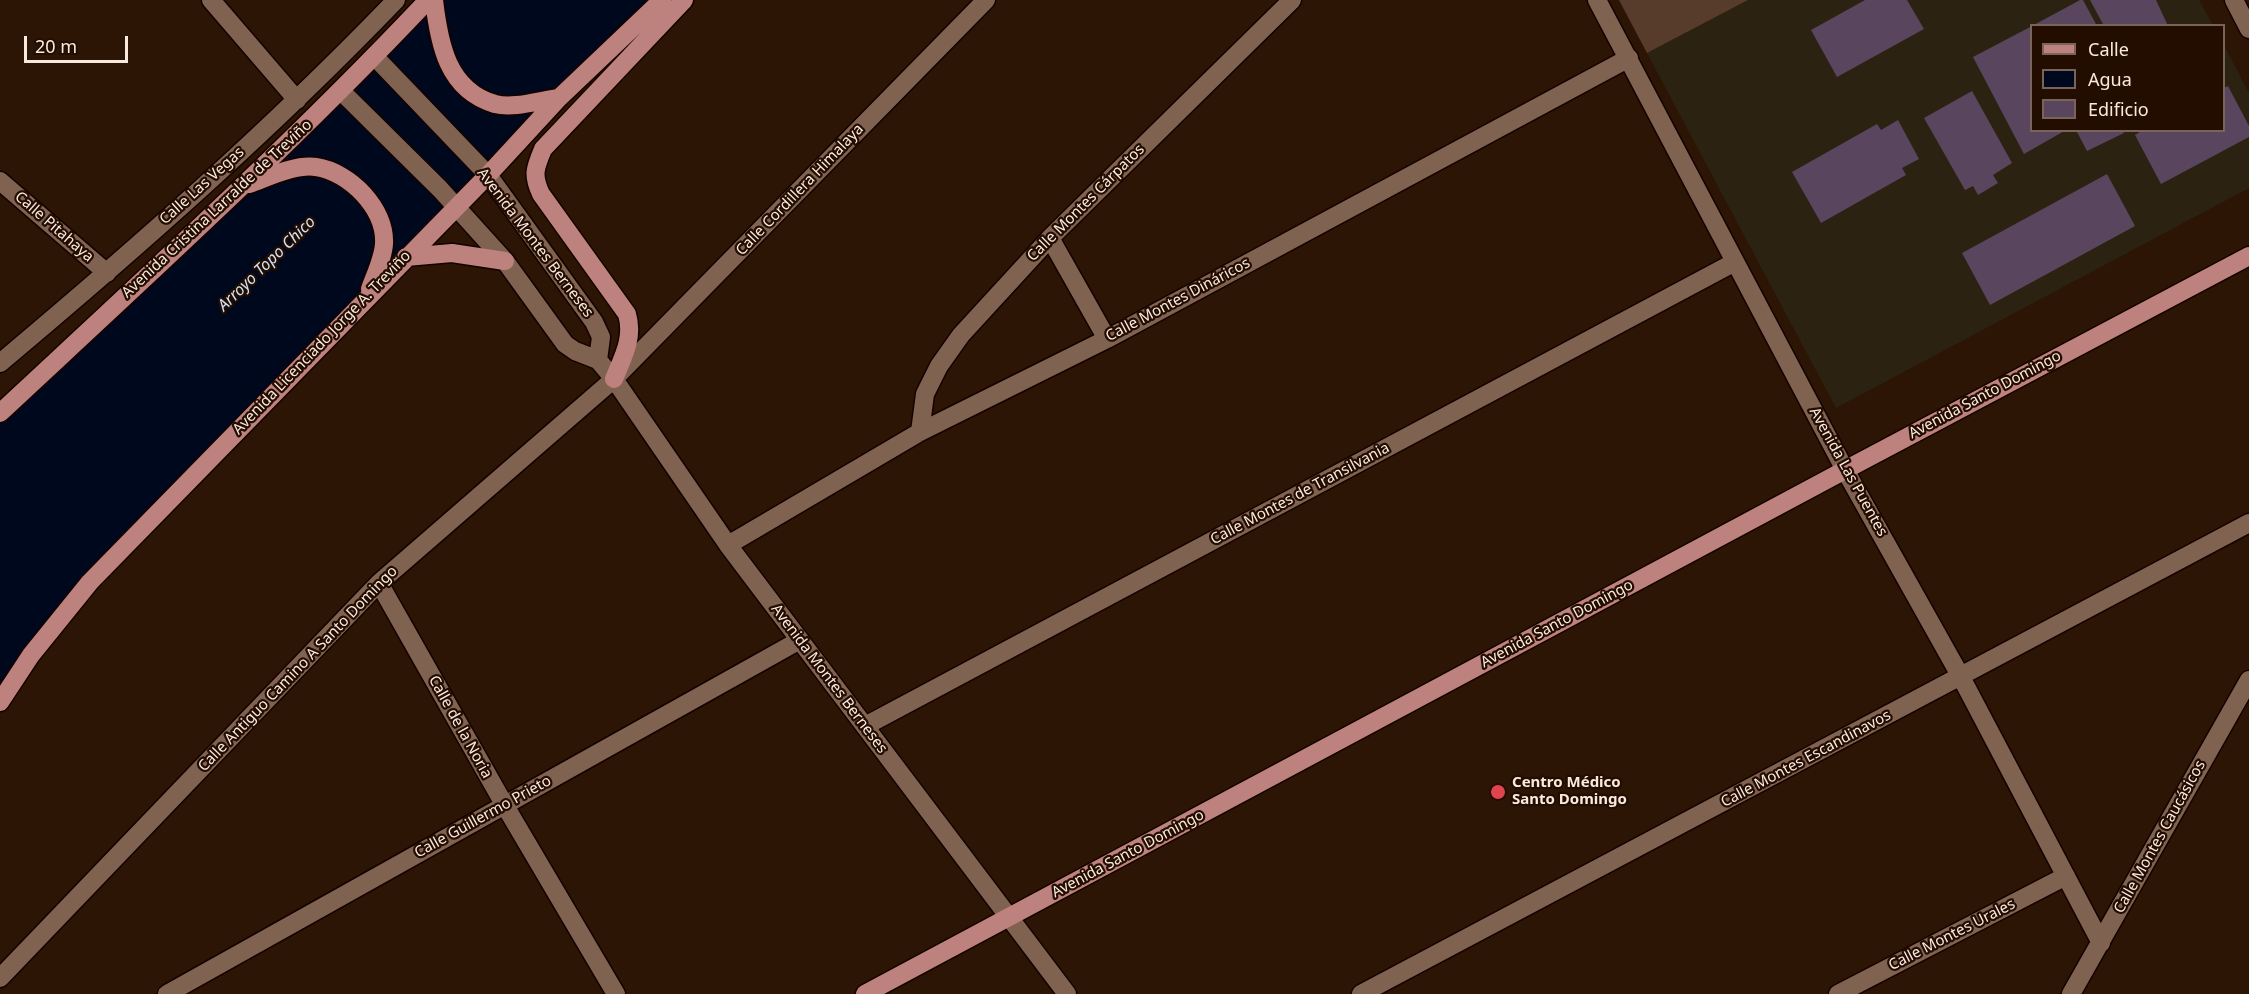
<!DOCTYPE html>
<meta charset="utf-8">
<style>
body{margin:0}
#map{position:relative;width:2249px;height:994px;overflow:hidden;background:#2d1505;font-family:"Noto Sans",sans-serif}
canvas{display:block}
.legend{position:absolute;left:2030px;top:24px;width:195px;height:108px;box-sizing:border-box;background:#230c00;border:2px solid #796459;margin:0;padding:8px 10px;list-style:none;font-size:18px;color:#fae9de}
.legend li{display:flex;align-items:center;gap:12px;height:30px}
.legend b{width:30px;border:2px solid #796459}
.scale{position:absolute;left:24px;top:36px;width:104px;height:27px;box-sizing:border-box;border:3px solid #fae9de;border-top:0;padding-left:8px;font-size:18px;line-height:21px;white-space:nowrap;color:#fae9de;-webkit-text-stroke:4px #230c00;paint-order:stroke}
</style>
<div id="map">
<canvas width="2249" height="994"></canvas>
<ul class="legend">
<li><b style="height:8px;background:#bd827d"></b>Calle</li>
<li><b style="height:16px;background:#00081e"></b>Agua</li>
<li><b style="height:16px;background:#59455e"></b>Edificio</li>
</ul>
<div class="scale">20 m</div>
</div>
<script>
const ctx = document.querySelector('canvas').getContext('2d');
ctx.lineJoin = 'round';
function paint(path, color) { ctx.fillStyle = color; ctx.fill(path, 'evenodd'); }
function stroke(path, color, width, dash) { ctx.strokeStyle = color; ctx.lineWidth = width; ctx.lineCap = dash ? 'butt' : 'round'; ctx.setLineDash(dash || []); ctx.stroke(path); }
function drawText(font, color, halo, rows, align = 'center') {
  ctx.font = font + ' "Noto Sans",sans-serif'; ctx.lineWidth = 4.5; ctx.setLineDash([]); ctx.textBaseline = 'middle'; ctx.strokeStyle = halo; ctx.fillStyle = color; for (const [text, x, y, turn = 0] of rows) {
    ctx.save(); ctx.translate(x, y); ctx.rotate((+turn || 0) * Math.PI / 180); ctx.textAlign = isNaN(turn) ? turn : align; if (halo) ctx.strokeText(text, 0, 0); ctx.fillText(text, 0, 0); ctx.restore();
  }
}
paint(new Path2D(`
 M1748 0H2199L2213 25 2032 26V130H2224V45L2249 93V188L1836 408 1647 53Z`), '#2b2212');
paint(new Path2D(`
 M1619 0H1748L1647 53Z`), '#573c2b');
paint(new Path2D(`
 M428 0H662L90 582 0 702V413Z`), '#00081e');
paint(new Path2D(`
 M1865 0H1907L1924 29 1837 77 1811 30Z
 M2080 0H2083L2097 26H2032Z
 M2090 0H2156L2168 26H2104Z
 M2032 26V130H2066L2024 154 1973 57Z
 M2228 86 2249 126V137L2161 184 2135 135 2143 130H2224V88Z
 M1972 91 2012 163 1993 175 1998 183 1978 195 1973 186 1965 190 1924 118Z
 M1898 120 1919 159 1902 168 1906 175 1821 223 1792 172 1877 124 1881 130Z
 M2076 130H2122L2124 133 2087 151Z
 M2107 174 2135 226 1990 305 1962 253Z`), '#59455e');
const minor = new Path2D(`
 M211 0 297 100
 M1597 0 1845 470 1961 677 2101 943
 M2234 0 2249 29
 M375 57 488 175 594 322 601 337 598 360
 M341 91 440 189 505 261 565 344 575 351 598 360 614 379 728 545 1067 994
 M0 181 107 273
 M1050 238 1107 339
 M0 363C137 248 272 129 396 0
 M920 432 925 394 939 366 961 335 1050 238 1292 0
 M728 545 920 432 1107 339 1629 58
 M379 583 504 804 616 994
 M865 726 1735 262
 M0 978 379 583 614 379 986 0
 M167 994 800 640
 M1361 994 2249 523
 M1838 994 2066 876
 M2071 994 2249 680`);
const major = new Path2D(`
 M434 0C439 43 447 90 495 104 514 109 540 100 559 98
 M249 184C269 177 295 164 316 167 350 172 386 209 384 244 383 259 375 275 370 289
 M406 257 452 253 505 261
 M614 379C623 357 634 338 627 314L541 194C532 175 535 168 543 149L684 0
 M0 413C146 277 291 145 428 0
 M0 702 31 655 90 582 488 175 559 98 662 0
 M865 994 1845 470 2249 256`);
stroke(minor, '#140200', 21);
stroke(major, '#140200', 21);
stroke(minor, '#806250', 18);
stroke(major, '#bd827d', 18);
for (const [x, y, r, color] of [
 [1498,792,8,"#e0444e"]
]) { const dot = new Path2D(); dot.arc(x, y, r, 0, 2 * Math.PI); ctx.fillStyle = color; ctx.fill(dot); stroke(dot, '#230c00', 2); }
drawText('15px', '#fae9de', '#230c00', [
 ["Calle Las Vegas",202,186,-42],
 ["Calle Cordillera Himalaya",800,190,-46],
 ["Calle Montes Cárpatos",1086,203,-45],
 ["Avenida Cristina Larralde de Treviño",217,209,-43],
 ["Calle Pitahaya",54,227,41],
 ["Avenida Montes Berneses",535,243,53],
 ["Calle Montes Dináricos",1178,300,-28],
 ["Avenida Licenciado Jorge A. Treviño",322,343,-46],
 ["Avenida Santo Domingo",1985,395,-28],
 ["Avenida Las Puentes",1848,472,61],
 ["Calle Montes de Transilvania",1300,494,-28],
 ["Avenida Santo Domingo",1557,624,-28],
 ["Calle Antiguo Camino A Santo Domingo",298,669,-46],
 ["Avenida Montes Berneses",829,679,53],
 ["Calle de la Noria",460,727,61],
 ["Calle Montes Escandinavos",1806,759,-28],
 ["Calle Guillermo Prieto",483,817,-29],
 ["Calle Montes Caucásicos",2160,837,-61],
 ["Avenida Santo Domingo",1128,854,-28],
 ["Calle Montes Urales",1952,935,-27]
]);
drawText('bold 15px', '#fae9de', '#230c00', [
 ["Centro Médico",1512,783],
 ["Santo Domingo",1512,800]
], 'left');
drawText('italic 16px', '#cfe5fc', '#230c00', [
 ["Arroyo Topo Chico",267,264,-44]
]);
</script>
